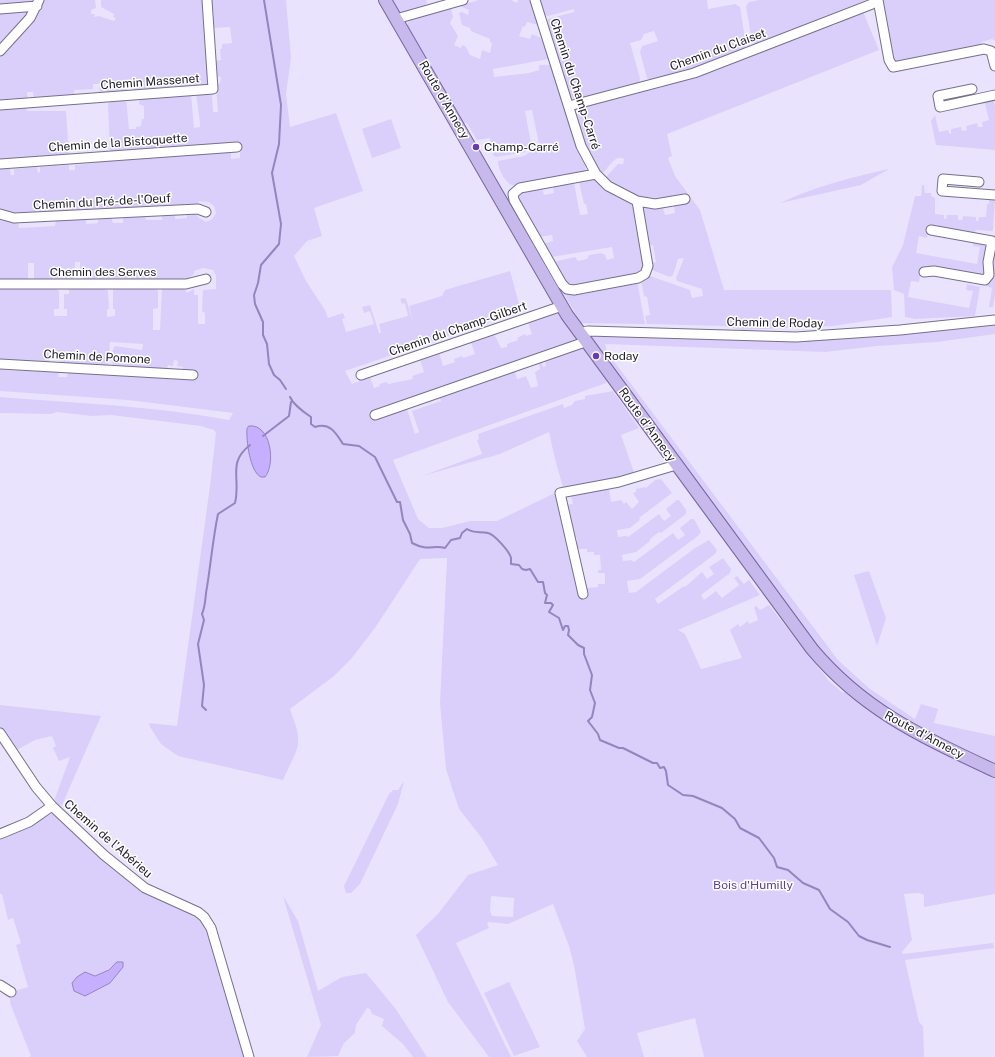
<!DOCTYPE html>
<meta charset="utf-8">
<style>
body{margin:0}
canvas{display:block;background:#eae3fd}
</style>
<canvas width="995" height="1057"></canvas>
<script>
const ctx = document.querySelector('canvas').getContext('2d');
ctx.lineJoin = 'round';
function paint(path, color) { ctx.fillStyle = color; ctx.fill(path, 'evenodd'); }
function stroke(path, color, width, dash) { ctx.strokeStyle = color; ctx.lineWidth = width; ctx.lineCap = dash ? 'butt' : 'round'; ctx.setLineDash(dash || []); ctx.stroke(path); }
function drawText(font, color, halo, rows, align = 'center') {
  ctx.font = font + ' "Public Sans",sans-serif'; ctx.lineWidth = 3; ctx.setLineDash([]); ctx.textBaseline = 'middle'; ctx.strokeStyle = halo; ctx.fillStyle = color; for (const [text, x, y, turn = 0] of rows) {
    ctx.save(); ctx.translate(x, y); ctx.rotate((+turn || 0) * Math.PI / 180); ctx.textAlign = isNaN(turn) ? turn : align; if (halo) ctx.strokeText(text, 0, 0); ctx.fillText(text, 0, 0); ctx.restore();
  }
}
paint(new Path2D(`
 M0 0H35L31 4 0 6Z
 M42 0H95L96 8 91 10V14H95L94 17 99 16 114 21 116 18 113 17 114 14 101 7V0H205L211 80 208 87 132 93V88H126V93L100 95 99 84H93V89L74 90 75 97 34 100 33 92H27L28 101 0 102V55L25 28 31 26Z
 M210 0H286L291 58 286 94 290 127 336 113 363 191 314 208 322 236 307 241 294 256 306 281 325 310 328 318 343 313 345 318 342 319 346 332 374 324 370 311 364 313 362 307 370 305 379 333H381L379 324 408 316 405 303 402 304 400 299 404 298 406 299 414 325 409 306 442 296 445 290 510 271 521 311 345 371 352 384 370 377 374 388 380 386 379 384 387 382 388 384 413 379 412 376 424 372 420 359 439 352 443 366 455 362 454 359 462 356 463 358 475 354 471 342 494 334 501 348 507 347V344L518 340 517 338 525 334 526 336 532 334 528 323 555 312 559 313 577 340 369 413 372 419 397 410 399 412 407 409 415 434 419 432 412 411 441 401 439 396 515 371 517 379 526 376 531 388 538 386 535 372 540 369 539 364 542 363 543 367 546 366 545 361 583 347 607 381 606 383 393 460 418 519 429 528H442L470 521H497L557 492 585 590 587 588 598 587V584H605V573H598V570H601L600 555H594V552H587V549H577L575 541H577V538H575L570 526 571 520 568 517 565 505 573 504 571 495 609 489 611 502 621 500 624 504 626 502 632 509 639 502 633 493 636 492V489L645 487 646 488 655 480 661 479 672 493 639 518 640 520 630 528 617 530 618 537 626 536 628 537 659 514 664 521 671 516 666 509 677 500H679L686 510V514L661 533 659 532 650 539V541L636 552 622 555 623 561 631 560 634 562 673 533 678 540 685 535 680 528 691 519H694L701 532 698 536 640 579 627 581 629 593 636 592 695 548 709 540 717 550 715 554 655 599 658 604 684 586 685 587 702 572 707 579 714 574 709 567 723 558 731 569 730 573 701 595 704 600 716 591 722 598 739 585 734 578 737 576 744 584 749 580 760 595 678 630 685 634 701 669 742 658 730 630 738 624 740 627 748 621 749 624 758 620 754 607 756 606 760 610 769 605 829 681 843 693 846 691 874 714 893 727 918 741 995 778V894L924 907V895L919 893 904 894 912 940 902 952 903 954 993 943 994 948 905 960 919 1022 923 1026 924 1057H704L695 1018 637 1033 644 1057H587L577 1041 585 1029 574 965 569 946 553 904 508 924 489 922 487 923 489 928 456 943 511 1057H489L448 1002 416 935 438 914 468 875 498 865 481 837 459 809 446 769 440 703 447 558 420 559 375 628 351 659 334 676 290 709C304 746 299 745 283 780L178 756 161 744 150 727 149 723 177 726 210 486 216 433 214 430 201 426 111 415 92 416 57 412 51 414 0 413V397C76 403 154 406 229 420L233 413 128 400 0 391V366H4L3 370 59 372 58 377H67L68 371 183 372V367L177 366 178 361 174 360 173 366 168 365 167 370 114 369C112 362 110 352 115 346L142 350 143 344 110 342 108 369 60 365V359H49L48 365 0 361V288H56L59 291V309H54V316H67V309H64V294H69V288H105L108 291 109 309H107V317L115 316V309H113V288H156L158 291V308L153 309V330H160L162 289 184 288 187 293 194 289V295H198V324H205V313L202 311 203 290 216 289V275L213 270 203 268 194 271V274L185 281H84L83 277H80V262H75L74 281 34 282V263H28V281H0V219L11 222H18L19 228 55 226 56 220 86 218V224L98 223V218L111 217 113 223H123V216L145 215 146 220H162V214H175V219L187 218V214H196L199 218 206 222 212 219 216 213 214 206 209 202 199 201 198 205 12 215 0 212V169H10L11 175H14V169L37 167 38 173 40 172V167L69 165V170H75V165L95 163V160L228 151 231 153V159L240 158V143L110 152 108 104 111 99 126 98 129 129H136V127L141 126 142 119H144V106L139 104 140 97 191 94 194 128 200 127V123L196 93H207L212 95 213 112H218L216 86 220 83 221 77 216 76 215 61 221 60 220 49H222V44L232 43 230 27 211 28 214 12H211ZM491 896 514 898 513 917 492 916 490 911Z
 M391 0H426L427 3 424 7 402 13 397 11Z
 M479 0H511L517 3 518 0H530L538 25 527 22 525 27 523 26 519 36 530 39 532 34 541 38 549 59 493 69 494 77 529 73 539 70V65H550L579 151 585 164 586 171 583 173 514 186C506 184 498 170 498 161L524 156 533 150 540 149 532 110 525 111 531 144 525 152 496 157 493 155 490 138 477 140 467 123H463L407 28 409 20 451 8 453 17 450 23 458 36 454 45 461 48 462 45 466 47 470 55 480 59 482 50 490 53 492 43 490 42V39L471 31 470 28 462 25 459 13 462 12 468 15 469 10 459 6Z
 M539 0H707L708 9 735 4 740 7 746 45 743 51 717 61 653 81 647 78 640 52 642 46 658 41 654 31 644 34 641 40 630 43 640 78 639 84 576 100 570 96 546 24 548 19 574 12V9L548 16 543 14Z
 M759 0H866L757 45 752 42 746 6 749 2Z
 M881 0H995V41L992 39 981 42 982 44 897 64 892 61Z
 M0 11H32L0 48Z
 M860 13 864 14 879 50 667 134 672 156 668 158 675 176 700 210 724 290H891L892 317 833 326 742 330 724 326 647 324 645 316 650 315 647 297 644 296 641 281 650 276 690 290 692 298 703 296 702 289 677 281 676 278 684 258 678 259 673 275 670 277 652 270 650 263 656 262 653 245 647 246 642 209 645 206 663 208 665 215 675 213 674 206 690 200 684 194C650 201 634 200 606 177L618 164H623L624 159C616 154 610 165 604 172H601C592 158 572 124 579 108L659 88 715 71 831 24 833 26 839 23 838 21Z
 M993 98 995 106V150L936 145 931 121 935 115 939 132 948 130 949 133 951 134V129L961 127 962 131 967 130 966 126 977 123 978 127H983L982 122 989 120 984 100Z
 M0 107H26L27 111H66L69 155 0 160Z
 M391 119 401 148 372 158 362 129Z
 M889 169 861 185 780 203C814 187 852 177 889 169Z
 M592 178 598 181 609 192 633 205 644 267 642 271 637 274 572 286 566 284 555 264 557 261 575 257 578 261 587 259 589 255 601 253 605 255 607 260 614 258 612 247 552 257 543 244 553 241 552 235 539 237 518 200C520 189 532 190 542 187L544 195 554 193 553 186 572 182 574 183 580 215 588 214 586 204H584L579 182 581 180Z
 M922 185H924L925 193H931V196L935 198V214L944 215V219H946L947 215H958V220H962L963 216 976 217V221H978L979 217H986L987 204H989V197L995 198 993 230 992 231 976 230 973 234 928 232 927 238 919 236 916 253 977 264 980 247 973 246V240L985 244 987 251 985 275 921 270 919 282 911 281 908 297 969 308 973 291 966 290 967 284 980 287 975 316 915 319 905 317 904 294 894 290 892 267 903 245 915 196H921Z
 M995 243V295L993 307H989L992 288 986 286 992 274V262Z
 M637 281 645 324 581 323 564 294Z
 M995 323V334L937 342 877 346 825 352 605 344 607 352 838 660 870 689 915 719 921 704 938 709 934 723 995 736V763L913 725 865 695 819 650 609 365 590 336 785 340Z
 M613 391 639 428 621 435 634 472 602 483 564 491 554 455 549 432 500 454 422 476 482 454 477 440 479 439 478 434 563 404 564 408 572 405 575 401 585 399V396Z
 M869 571 886 618 877 646 854 575Z
 M0 705 101 716 62 805 59 806 54 801 70 757 59 761 53 748 56 746 52 736 35 740 15 751 0 728Z
 M404 781 398 804 360 884 351 893H346L344 886 389 794 393 790H398Z
 M54 813 120 872 200 917 209 931 244 1057H29L31 1056 10 1003 11 992 28 987 16 945 21 943 13 918 8 920 2 894H0V837ZM117 962 123 967 110 983 95 991 85 972 95 976 109 970Z
 M283 896 298 921 318 991 342 977 366 973 395 1008 427 1057H413L403 1044 382 1026 384 1019 372 1014 370 1009 367 1008 356 1025 355 1033 344 1043 338 1056 307 1057 321 1025Z
 M509 982 540 1047 514 1056 484 993Z`), '#dacffb');
const water = new Path2D(`
 M249 426C271 423 276 464 265 477H261C250 472 246 440 247 429Z
 M117 962H123V967L110 983 85 996 74 991 72 983 77 977 85 972 95 976 109 970Z`);
paint(water, '#c6afff');
stroke(water, '#9584bf', 1);
stroke(new Path2D(`
 M264 0 281 105 279 144 272 173 281 224 279 244 261 265 258 283 254 295 255 304 263 322V335L267 344 269 364 274 375 280 380 286 389
 M290 397C293 404 305 413 311 417V424L315 427C330 422 336 433 343 444L359 446 375 457 397 502H400L403 520 410 534 412 543C429 552 433 544 445 548L451 540 460 538 462 533 467 529C475 534 480 531 488 533 494 534 510 552 511 558 511 560 511 562 511 564L519 565 522 569 526 570 530 569 538 582H543L545 593 547 595 545 603H551L553 605 549 612 559 618 563 630 565 626H568L569 630 568 635 578 645 584 648V654L592 675 590 690 595 703 592 717 588 721 598 734 600 740 619 748H623L653 763H657L660 768 664 767 666 771 668 785 683 795 693 796 722 808 735 819 740 828 759 838 774 858 777 867 788 870 803 883 819 890 830 909 848 922 859 936 867 940 890 947
 M263 436 289 416 291 402
 M206 710 202 706 204 685 198 644 204 620 202 614C206 605 205 596 207 587 211 562 213 538 218 514L235 503C241 478 227 463 250 445`), '#9584bf', 2);
const minor = new Path2D(`
 M535 0 581 146 596 174 608 186 637 201 655 204 685 199
 M878 0 889 60 893 67 984 49 991 51 995 66
 M0 9 37 6
 M396 19 463 0
 M0 51 30 18 39 0
 M972 89 938 96 940 107 995 95
 M0 105 213 89 207 0
 M569 106 694 73 872 4
 M0 164 237 147
 M596 174 520 188 513 194 514 200 562 284 567 289 574 290 638 278 645 274 648 266 637 201
 M979 182 943 179 942 191 995 195
 M0 214 14 218 198 209 206 212
 M924 272 934 271 985 280 989 275 988 262 992 241 931 230
 M0 284H186L206 279
 M579 333 588 331 796 337 900 330 995 320
 M0 364 193 375
 M361 375 562 306
 M375 415 585 342
 M583 594 560 493 619 482 676 465
 M0 733 36 787 52 806 104 855 145 888 198 912 204 917 211 928 249 1057
 M0 834 29 822 52 806
 M0 985 11 992`);
const major = new Path2D(`
 M385 0 567 315 812 649C864 711 923 737 995 771`);
stroke(minor, '#766f8b', 11);
stroke(major, '#7765a1', 14);
stroke(minor, '#fff', 9);
stroke(major, '#c8b9ec', 12);
for (const [x, y, r, color] of [
 [476,147,4,"#693ab2"],
 [596,356,4,"#693ab2"]
]) { const dot = new Path2D(); dot.arc(x, y, r, 0, 2 * Math.PI); ctx.fillStyle = color; ctx.fill(dot); stroke(dot, '#fff', 1.5); }
drawText('12px', '#23202b', '#fff', [
 ["Chemin du Claiset",718,50,-20],
 ["Chemin Massenet",150,82,-4],
 ["Chemin du Champ-Carré",575,84,72],
 ["Route d'Annecy",444,100,60],
 ["Chemin de la Bistoquette",118,143,-4],
 ["Chemin du Pré-de-l'Oeuf",102,202,-3],
 ["Chemin des Serves",103,272],
 ["Chemin de Roday",775,323,1],
 ["Chemin du Champ-Gilbert",458,329,-19],
 ["Chemin de Pomone",97,357,3],
 ["Route d'Annecy",647,425,54],
 ["Route d'Annecy",924,735,28],
 ["Chemin de l'Abérieu",108,839,41]
]);
drawText('12px', '#23202b', '#fff', [
 ["Champ-Carré",484,147],
 ["Roday",604,356]
], 'left');
drawText('12px', '#5f3d98', '#fff', [
 ["Bois d'Humilly",753,885]
]);
</script>
